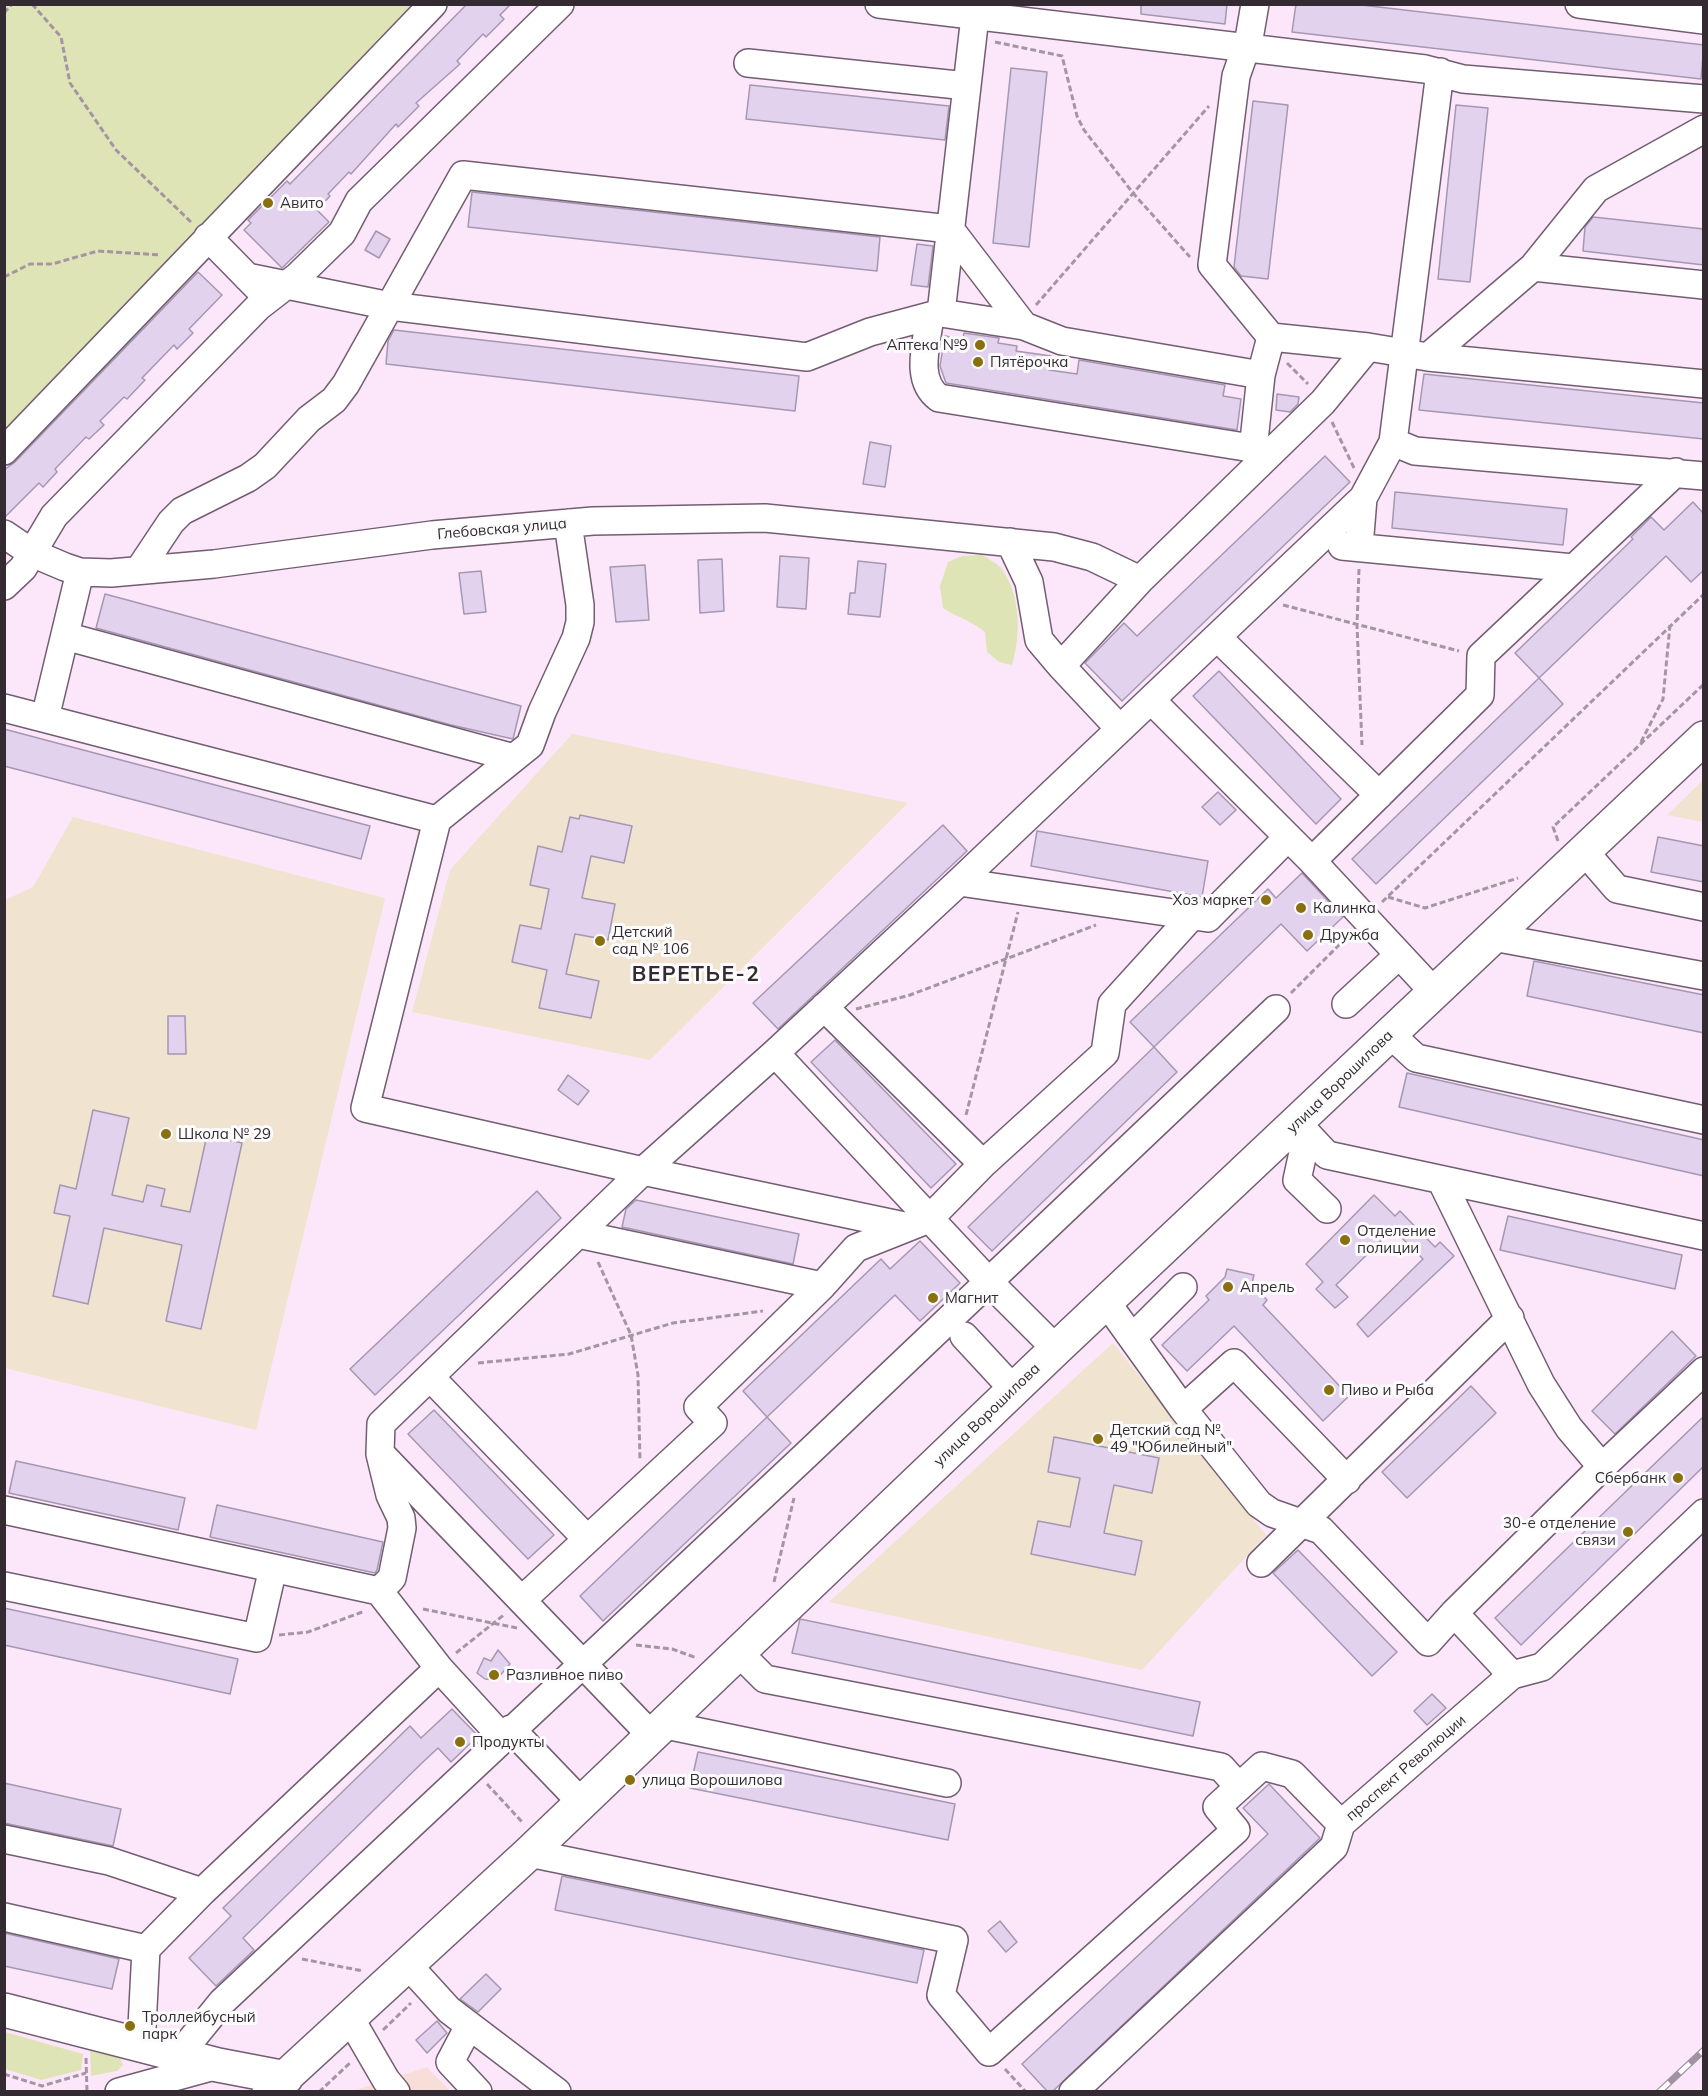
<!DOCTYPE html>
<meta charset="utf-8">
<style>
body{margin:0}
#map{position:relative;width:1708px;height:2096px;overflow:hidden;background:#fce7fa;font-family:Mulish,sans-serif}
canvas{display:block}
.frame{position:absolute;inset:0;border:6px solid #332a32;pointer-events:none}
</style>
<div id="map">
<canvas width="1708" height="2096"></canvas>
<div class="frame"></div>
</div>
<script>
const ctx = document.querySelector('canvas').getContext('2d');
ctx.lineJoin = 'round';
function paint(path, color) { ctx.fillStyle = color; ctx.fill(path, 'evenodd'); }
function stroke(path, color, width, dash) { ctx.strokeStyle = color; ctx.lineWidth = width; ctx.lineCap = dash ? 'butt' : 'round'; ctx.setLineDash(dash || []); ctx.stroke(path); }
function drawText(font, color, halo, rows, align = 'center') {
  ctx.font = font + ' Mulish,sans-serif'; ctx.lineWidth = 6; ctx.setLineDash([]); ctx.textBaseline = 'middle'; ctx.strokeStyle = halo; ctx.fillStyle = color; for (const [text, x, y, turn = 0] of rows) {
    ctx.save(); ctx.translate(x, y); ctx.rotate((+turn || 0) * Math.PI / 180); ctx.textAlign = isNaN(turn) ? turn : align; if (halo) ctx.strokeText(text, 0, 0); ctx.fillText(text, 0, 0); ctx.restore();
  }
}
paint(new Path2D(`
 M427 2067 450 2091 350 2092Z`), '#f8ded8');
paint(new Path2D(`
 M572 734 908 803 650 1060 412 1012 450 870Z
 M1703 780V822L1667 815Z
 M73 817 385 898 256 1430 5 1368V900L33 887Z
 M1113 1343 1266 1535 1142 1670 829 1602Z`), '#f0e3cf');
paint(new Path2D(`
 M4 5H420L4 435Z
 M982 555C988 559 997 563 1001 568 1021 593 1021 636 1012 665L999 662 987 652 985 632C972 621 957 617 943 608L940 586 948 562 962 556Z
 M5 2032 83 2054 81 2070 41 2080 5 2069Z
 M90 2044 118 2053 123 2065 117 2071 91 2076Z`), '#dfe4b6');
const building = new Path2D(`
 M467 4H511L500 15 504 19 486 37 483 34 457 61 460 64 416 103 419 106 398 127 396 124 351 174 349 172 328 194 330 196 317 210 329 222 282 268 244 230 251 223 248 220 287 181 290 184Z
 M1141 4H1227L1225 24 1141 14Z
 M1296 4H1353L1704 45 1701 79 1292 32Z
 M1011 68 1047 72 1029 247 993 243Z
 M750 85 949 106 945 140 746 119Z
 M1253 101 1288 105 1268 279 1241 276 1234 267Z
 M1456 105 1488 108 1470 282 1438 279Z
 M472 192 880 237 877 271 468 227Z
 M1593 217 1704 229V265L1583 251 1585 227Z
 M376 231 390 239 379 258 365 250Z
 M917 244 933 246 928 287 911 285Z
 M198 272 222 295 189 329 193 333 177 349 174 345 142 378 145 380 127 399 124 397 100 421 104 425 89 439 86 437 55 469 57 472 43 487 39 483 4 518V470L15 462Z
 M394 330 799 376 795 411 386 364 388 341Z
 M964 333 999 338 998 343 1017 346 1016 351 1051 356 1049 370 1077 374 1079 360 1225 385 1223 396 1241 399 1237 430 946 383 940 366 945 336 963 339Z
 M1424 374 1704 403V439L1419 410Z
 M1277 394 1299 397 1298 404 1290 412 1276 410Z
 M870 442 891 446 885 487 863 484Z
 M1325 456 1350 482 1122 701 1085 663 1124 623 1137 636Z
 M1395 492 1567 509 1563 545 1392 528Z
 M1693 502 1704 514V570L1691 582 1666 556 1539 678 1515 653 1633 539 1631 537 1651 517 1664 530Z
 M780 556 809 558 806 609 777 607Z
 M722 559 724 611 700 613 698 560Z
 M858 561 886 564 880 617 848 614 850 593H855Z
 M645 565 649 620 616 622 610 567Z
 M481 571 486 612 464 614 459 573Z
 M105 594 521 706 513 739 451 725 96 628Z
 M1219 671 1341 799 1316 824 1193 696Z
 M1539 678 1563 704 1376 884 1352 859Z
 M4 729 370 826 361 859 4 766Z
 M1218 792 1236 810 1220 825 1202 807Z
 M580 815 632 826 624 863 591 856 582 898 615 904 608 940 575 934 566 974 599 981 591 1018 539 1008 547 970 512 962 520 925 541 929 549 889 530 885 538 846 562 852 570 817 579 819Z
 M943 825 967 851 778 1029 753 1003Z
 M1037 831 1208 861 1202 897 1031 866Z
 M1658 837 1704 846V882L1651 872Z
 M1302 873 1343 917 1307 951 1281 924 1154 1047 1130 1022 1268 889 1276 898Z
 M1534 961 1704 995V1033L1527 996Z
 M168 1016H185L186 1054H168Z
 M835 1040 956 1164 931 1188 811 1062Z
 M1154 1047 1177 1072 992 1251 968 1227Z
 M1407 1073 1704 1140V1176L1399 1107Z
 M568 1075 589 1091 578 1105 558 1090Z
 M93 1110 129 1118 112 1195 143 1202 147 1185 165 1189 161 1206 190 1212 207 1135 242 1143 201 1329 166 1321 182 1245 104 1228 88 1304 53 1296 70 1216 54 1213 60 1185 76 1189Z
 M537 1191 561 1218 375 1395 350 1369Z
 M1374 1195 1395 1216 1400 1211 1435 1247 1440 1242 1454 1256 1368 1337 1357 1324 1423 1259 1393 1229 1336 1285 1348 1297 1335 1308 1316 1289 1323 1282 1306 1264Z
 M636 1200 799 1234 793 1264 622 1227 626 1209Z
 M1508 1216 1682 1255 1675 1289 1500 1250Z
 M920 1241 960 1283 920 1321 895 1295 767 1417 743 1391 881 1259 890 1269Z
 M1227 1269 1254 1275 1252 1283 1267 1300 1263 1305 1349 1396 1323 1421 1234 1326 1187 1371 1162 1345 1209 1300 1206 1296 1225 1277Z
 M1672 1331 1696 1356 1615 1434 1592 1411Z
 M1471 1386 1496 1413 1407 1498 1382 1472Z
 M434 1410 554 1535 528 1559 408 1434Z
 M1704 1416V1466L1521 1645 1495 1618Z
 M767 1417 791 1443 603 1621 580 1596Z
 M1054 1437 1159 1458 1152 1493 1114 1485 1104 1533 1142 1541 1135 1575 1031 1554 1038 1521 1070 1527 1080 1478 1048 1472Z
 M16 1461 185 1498 178 1530 9 1493Z
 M217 1505 383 1542 377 1570 375 1573 210 1537Z
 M1298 1550 1397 1652 1372 1676 1273 1573Z
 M4 1608 238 1659 230 1694 4 1645Z
 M800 1619 1200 1702 1193 1736 792 1653Z
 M498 1650 510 1664 496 1680 485 1679 477 1673 484 1658 491 1661Z
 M1432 1694 1446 1708 1427 1725 1414 1711Z
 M452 1709 478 1736 451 1762 438 1748 424 1761 243 1938 254 1950 216 1986 189 1958 231 1916 223 1908 410 1726 421 1738Z
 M698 1752 955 1804 948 1840 690 1788Z
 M4 1783 121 1809 113 1846 4 1823Z
 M1269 1784 1320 1838 1053 2091H1047L1022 2064 1268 1834 1243 1808Z
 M562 1876 924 1950 917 1983 555 1910Z
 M1000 1921 1017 1942 1006 1952 988 1931Z
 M4 1933 119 1959 112 1989 4 1966Z
 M486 1974 501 1989 478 2012 460 1999Z
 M437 2021 447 2033 427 2053 416 2040Z`);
paint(building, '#e2d2ee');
stroke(building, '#a597b1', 1.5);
const minor = new Path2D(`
 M879 4 1425 69 1463 79 1704 99
 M1255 4 1249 39 1236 76 1212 265 1271 337
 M1579 4 1704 20
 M748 63 967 86
 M208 237 259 289
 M1533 267 1704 285
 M247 277 390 306 807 357 870 332 941 313 975 16
 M941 313 1024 326 1062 341 1261 375 1271 337 1368 347 1428 357 1533 267 1596 189 1704 129
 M930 316C927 343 914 380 939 398L1245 447 1254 441 1261 375
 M1428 357 1704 384
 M1393 442 1415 451 1704 476
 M4 451 433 4
 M568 523 580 605V622L576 638 542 712 530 745 437 820 365 1108 643 1171 909 1227
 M4 534 32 553 65 567 80 572 111 573 214 564 432 535 593 521 765 518 1054 547 1092 557 1140 580
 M1010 542 1029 582 1039 640 1061 666
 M1342 546 1573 568
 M1359 547 1363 498 1393 442 1440 72
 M139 570 171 522 182 511 248 478 265 466 309 419 334 400 346 384 463 175 950 229 1024 326
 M4 586 23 568 54 516 258 307 298 276 342 233 359 201 560 4
 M65 636 514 758
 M1217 637 1379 795
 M1151 700 1312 861 1434 992
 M4 708 437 820
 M45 718 80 572
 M1120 729 1061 666 1140 580 1323 402 1368 347
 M1584 851 1617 889 1704 907
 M1312 861 1480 695 1481 656 1676 472
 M959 882 1208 918 1288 837
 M1493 937 1704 976
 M1346 1004 1399 955
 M1390 1034 1416 1058 1704 1120
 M775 1053 989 1282 1056 1349
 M1297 1123 1327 1155 1704 1236
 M1288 1131 1304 1148 1297 1180 1327 1209
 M983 1164 1105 1053 1112 1004 1192 916
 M1441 1180 1541 1384 1569 1428 1602 1467
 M822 1286 856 1248 929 1219 983 1164 824 1007
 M1107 1303 1183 1409 1259 1504 1272 1513 1321 1530 1428 1642 1454 1613 1512 1675
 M964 1336 1014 1390
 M1132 1338 1183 1287
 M430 1377 587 1539
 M1183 1409 1234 1363 1347 1480
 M4 1510 379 1591 439 1668
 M1261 1563 1510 1318
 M4 1586 257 1638 273 1568
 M379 1591 392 1578 402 1528 401 1518 390 1495 380 1454
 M522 1600 713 1423 698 1407 822 1286 578 1234
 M1454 1613 1602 1467 1704 1371
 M738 1652 765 1679 1221 1767 1239 1787 1262 1766 1292 1774 1341 1824
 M661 1724 947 1783
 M511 1729 581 1802
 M651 1735 380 1453 381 1424 643 1171 775 1053 959 882 1363 498
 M4 1839 109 1861 202 1892 439 1668 502 1737
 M529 1853 954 1940 941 1995 989 2052 1236 1830 1217 1807 1239 1787
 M4 1917 146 1949 202 1892
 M408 1965 449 2010 557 2092
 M350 2018 386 2080 396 2092
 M469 2026 450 2062 478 2092
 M138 2045 142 2027 146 1949
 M179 2055 222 2002 804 1457 1276 1009
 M119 2092 218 2065
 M1073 2092 1334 1847 1341 1824 1512 1675 1542 1667 1704 1513`);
const major = new Path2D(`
 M4 2010 218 2065 286 2078
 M269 2092 529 1853 1056 1349 1704 738`);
stroke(minor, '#735d71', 30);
stroke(major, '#735d71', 36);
stroke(new Path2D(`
 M32 4 61 37 70 83 116 150 191 222
 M4 13 12 4
 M995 42 1062 56 1077 116 1084 130 1133 193 1190 257
 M4 277 30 264H52L98 251 161 255
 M1036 305 1209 106
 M1287 363 1308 384
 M1332 422 1354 468
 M1359 569 1357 625 1362 745
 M1283 605 1459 651
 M1641 742 1663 699 1670 625
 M1558 841 1553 827 1704 684
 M1388 897 1425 908 1518 878
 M1382 902 1704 594
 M1291 993 1350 934
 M856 1009 910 995 1096 925
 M966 1115 1018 912
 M598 1262 631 1335 638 1375 640 1461
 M478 1363 569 1354 673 1323 763 1311
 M774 1582 794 1498
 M423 1609 517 1628
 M279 1635 308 1632 365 1611
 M636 1645 672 1649 697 1658
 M456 1653 505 1614
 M487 1784 523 1823
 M302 1959 363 1971
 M383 2030 411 2003
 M86 2058 87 2092
 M1005 2069 1026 2092
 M4 2074 42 2086 86 2073
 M319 2092 351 2062`), '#a595a3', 3, [6, 3]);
stroke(minor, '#fff', 27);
stroke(major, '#fff', 33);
const rail = new Path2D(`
 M1659 2092 1704 2050`);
stroke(rail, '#a192a0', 7);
stroke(rail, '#fcfcfc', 4.5, [14]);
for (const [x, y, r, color] of [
 [268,203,6,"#896f0f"],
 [980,345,6,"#896f0f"],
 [978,362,6,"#896f0f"],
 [1266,900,6,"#896f0f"],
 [1301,908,6,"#896f0f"],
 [1308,935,6,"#896f0f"],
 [600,941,6,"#896f0f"],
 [166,1134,6,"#896f0f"],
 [1345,1240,6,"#896f0f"],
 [1228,1287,6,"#896f0f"],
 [933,1298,6,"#896f0f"],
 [1329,1390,6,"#896f0f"],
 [1098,1439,6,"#896f0f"],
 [1678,1478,6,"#896f0f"],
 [1628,1532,6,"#896f0f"],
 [494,1675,6,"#896f0f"],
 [460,1742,6,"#896f0f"],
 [630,1780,6,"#896f0f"],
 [130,2026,6,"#896f0f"]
]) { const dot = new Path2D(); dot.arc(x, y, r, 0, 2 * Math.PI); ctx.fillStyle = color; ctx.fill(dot); stroke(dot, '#fcfcfc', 2); }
drawText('15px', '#332a32', '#fcfcfc', [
 ["Авито",280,203],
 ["Аптека №9",968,345,"right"],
 ["Пятёрочка",990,362],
 ["Хоз маркет",1254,900,"right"],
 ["Калинка",1313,908],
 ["Детский",612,932],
 ["сад № 106",612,949],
 ["Дружба",1320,935],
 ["Школа № 29",178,1134],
 ["Отделение",1357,1231],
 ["полиции",1357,1248],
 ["Апрель",1240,1287],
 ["Магнит",945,1298],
 ["Пиво и Рыба",1341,1390],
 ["Детский сад №",1110,1430],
 ["49 \"Юбилейный\"",1110,1447],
 ["Сбербанк",1666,1478,"right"],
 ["30-е отделение",1616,1523,"right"],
 ["связи",1616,1540,"right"],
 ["Разливное пиво",506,1675],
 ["Продукты",472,1742],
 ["улица Ворошилова",642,1780],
 ["Троллейбусный",142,2017],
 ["парк",142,2034]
], 'left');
drawText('15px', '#332a32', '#fcfcfc', [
 ["Глебовская улица",502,529,-5],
 ["улица Ворошилова",1340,1082,-44],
 ["улица Ворошилова",987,1415,-44],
 ["проспект Революции",1406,1768,-41]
]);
ctx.letterSpacing = '1.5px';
drawText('bold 21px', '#332a32', '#fcfcfc', [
 ["ВЕРЕТЬЕ-2",696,975]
]);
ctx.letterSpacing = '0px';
</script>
